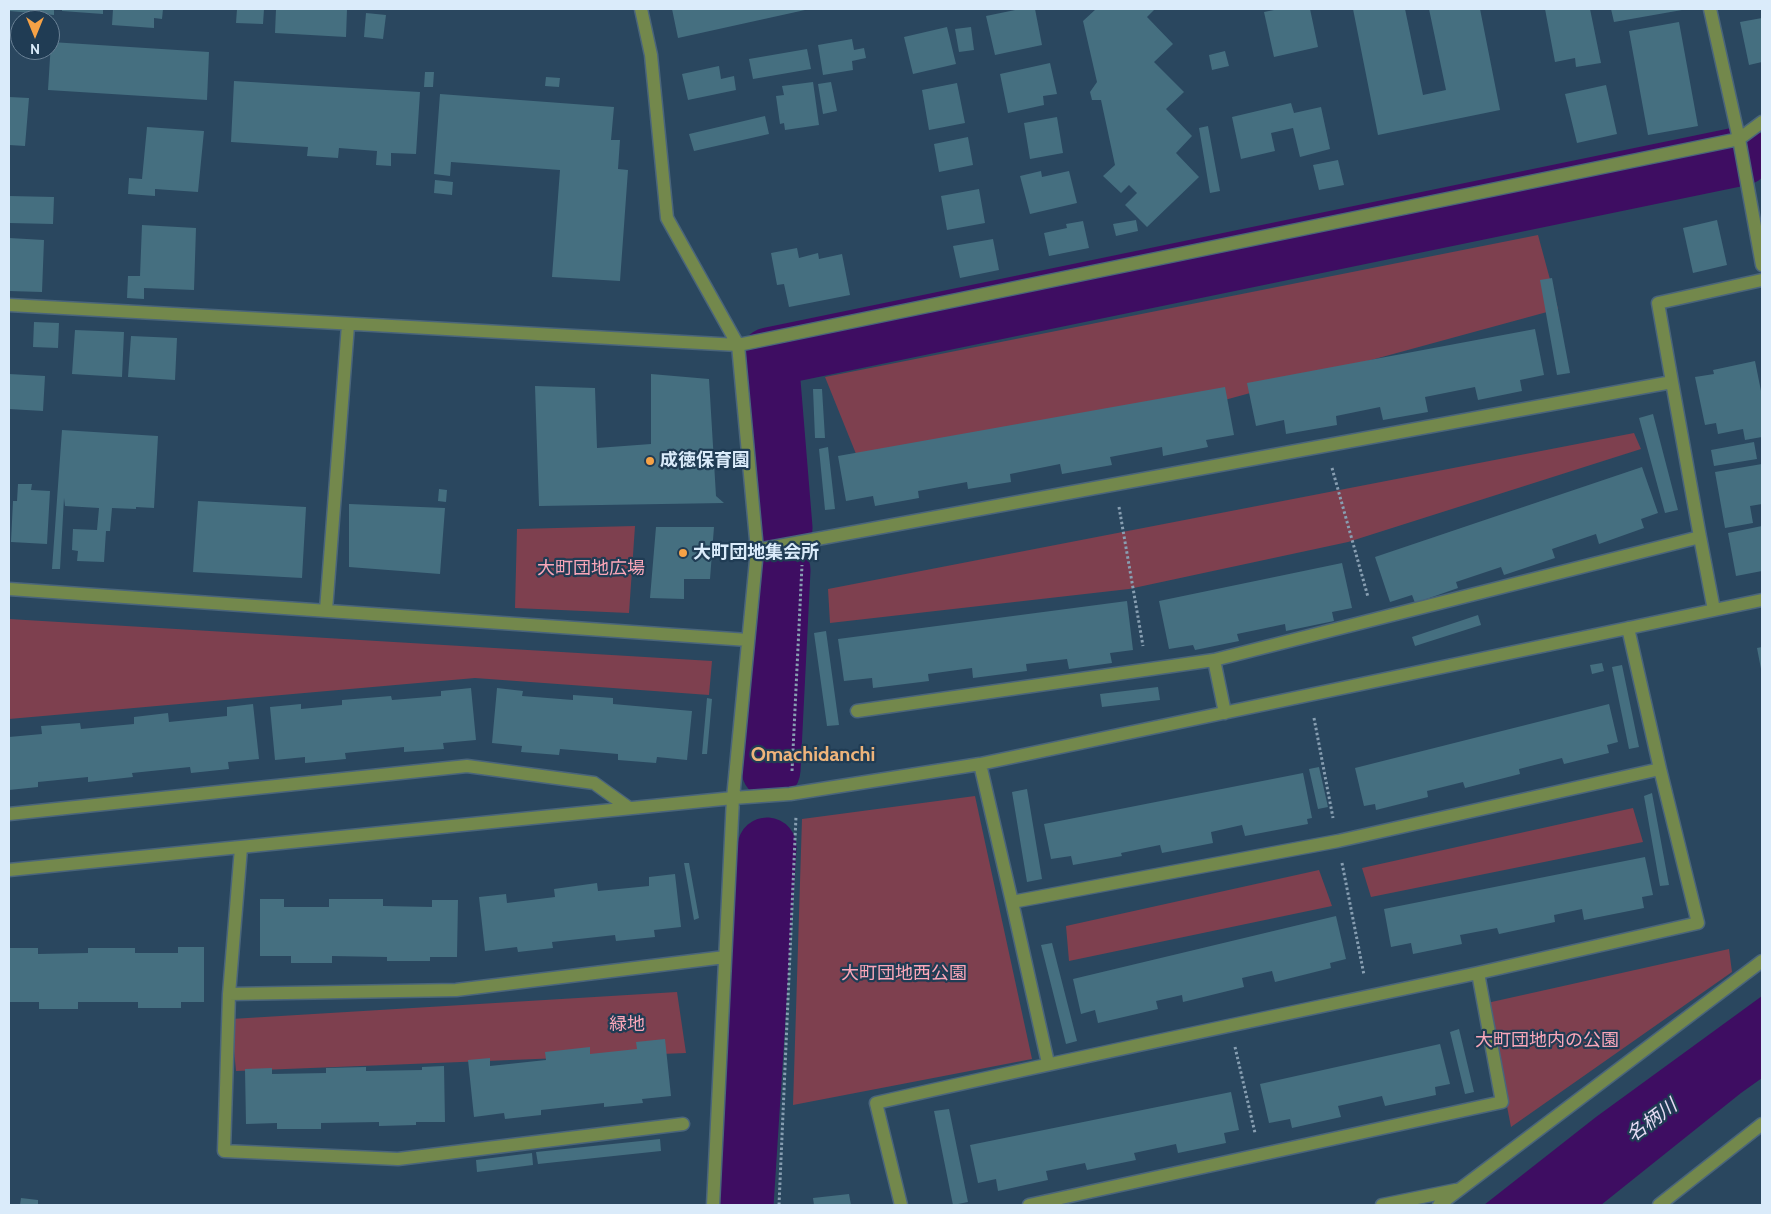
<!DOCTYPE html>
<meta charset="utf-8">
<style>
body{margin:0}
#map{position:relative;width:1771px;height:1214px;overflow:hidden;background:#2a475f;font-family:Cabin,sans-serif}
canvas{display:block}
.frame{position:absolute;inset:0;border:10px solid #daebfa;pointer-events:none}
.north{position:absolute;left:10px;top:10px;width:50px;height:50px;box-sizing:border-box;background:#203c54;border:1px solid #6a8296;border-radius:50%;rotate:180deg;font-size:14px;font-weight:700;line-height:20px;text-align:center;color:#daebfa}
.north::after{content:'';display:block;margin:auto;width:18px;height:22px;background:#f6a246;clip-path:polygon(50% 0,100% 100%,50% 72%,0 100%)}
</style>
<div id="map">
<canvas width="1771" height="1214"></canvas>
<div class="frame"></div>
<div class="north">N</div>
</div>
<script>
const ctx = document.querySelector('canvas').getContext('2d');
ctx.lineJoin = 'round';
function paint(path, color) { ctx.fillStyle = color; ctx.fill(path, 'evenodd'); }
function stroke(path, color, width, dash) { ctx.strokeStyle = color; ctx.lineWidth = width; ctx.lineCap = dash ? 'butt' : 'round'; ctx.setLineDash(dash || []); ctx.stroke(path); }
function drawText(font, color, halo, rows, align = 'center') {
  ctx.font = font + ' Cabin,"Noto Sans JP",sans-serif'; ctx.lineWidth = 4.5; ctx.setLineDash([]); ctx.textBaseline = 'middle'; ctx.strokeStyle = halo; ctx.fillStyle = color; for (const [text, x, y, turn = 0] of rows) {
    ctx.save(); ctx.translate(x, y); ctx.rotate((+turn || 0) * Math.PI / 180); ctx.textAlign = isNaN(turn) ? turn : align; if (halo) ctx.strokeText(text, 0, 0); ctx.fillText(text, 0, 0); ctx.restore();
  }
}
paint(new Path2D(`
 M1538 235 1558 309 873 496 825 377Z
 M1634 433 1641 449 1348 542 1129 589 830 623 828 589Z
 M635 526 629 613 515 608 517 529Z
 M9 619 712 661 709 695 475 678 9 719Z
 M975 796 1032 1059 793 1105 802 819Z
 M1633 808 1643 842 1371 897 1362 868Z
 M1319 870 1332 906 1069 961 1066 926Z
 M1729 949 1732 972 1511 1127 1487 1003Z
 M677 992 686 1053 236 1071 231 1019Z`), '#7e404f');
paint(new Path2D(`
 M1762 996V1078L1741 1093 1601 1205H1484L1596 1117Z`), '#3e0d62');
stroke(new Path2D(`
 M783 528 769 357 1742 156
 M771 770 781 570
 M744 1205 767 847`), '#3e0d62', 59);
paint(new Path2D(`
 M9 9H54V15L9 11Z
 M62 9H103V14L62 11Z
 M113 9H163L162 19 154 18V28L112 25Z
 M237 9H264L263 24 236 23Z
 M276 9H347L346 37 275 33Z
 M672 9H805V10L678 38Z
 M1020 9H1035L1042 45 995 55 986 16Z
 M1096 9H1155L1147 17 1173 44 1154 62 1184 92 1166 109 1192 136 1176 153 1199 177 1147 227 1125 205 1137 193 1129 185 1121 193 1103 176 1115 165 1101 100H1092L1090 92 1097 82 1083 21Z
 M1279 9H1310L1318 47 1274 57 1264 12Z
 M1353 9H1405L1423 95 1446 90 1429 9H1480L1500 110 1378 135Z
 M1545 9H1590L1601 63 1576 67 1575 58 1555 62Z
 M1611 9H1681L1682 10 1614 22Z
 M366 13 386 15 383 39 364 37Z
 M1762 18V62L1749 65 1740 22Z
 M1679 22 1698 126 1648 135 1629 31Z
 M947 27 956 64 913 74 904 37Z
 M971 27 974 50 959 52 955 29Z
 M852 39 854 50 864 48 866 58 852 61 853 70 823 75 818 45Z
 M51 42 209 52 207 100 48 90Z
 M807 49 811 69 753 79 749 59Z
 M1225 51 1229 66 1212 70 1209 55Z
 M1050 63 1057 94 1043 96 1044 105 1008 113 1000 74Z
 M719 66 721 79 734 76 736 90 688 100 682 74Z
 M425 72H434L433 87H424Z
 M546 77 560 78 559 87 545 86Z
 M234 81 420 92 416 154 391 153V166L376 165 377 151 339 148 338 158 307 156 308 147 231 142Z
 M813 82 819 125 785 130 784 123 780 124 776 96 784 95 782 86Z
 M831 82 837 111 823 114 818 84Z
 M957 83 965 123 929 130 922 90Z
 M1606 85 1617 134 1577 143 1565 94Z
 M440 94 614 107 611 140H620L618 169 628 170 620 281 552 277 560 170 451 162 450 176 434 174Z
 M9 97 29 98 25 146 9 145Z
 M1291 103 1294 113 1321 107 1330 149 1300 157 1293 128 1271 133 1275 151 1241 159 1232 117Z
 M765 116 769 134 694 151 689 134Z
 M1057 117 1063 153 1030 159 1024 123Z
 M1208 126 1220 191 1210 193 1199 128Z
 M147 127 204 131 198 192 155 189V196L128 194 129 178 142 179Z
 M968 137 973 165 939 172 934 144Z
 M1338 160 1344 185 1319 190 1313 165Z
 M1041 171 1042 177 1069 171 1077 203 1030 214 1020 176Z
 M435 180 453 182 452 195 434 193Z
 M979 189 985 223 947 230 941 196Z
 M9 196 54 197 53 224 9 223Z
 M1136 220 1138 231 1116 236 1113 224Z
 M1717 220 1727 265 1693 273 1683 228Z
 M1083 221 1089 248 1049 256 1044 233 1067 228 1066 224Z
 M142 225 196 228 194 290 144 288V299L127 298 128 276H140Z
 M9 238 44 240 42 292 9 291Z
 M993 239 999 270 960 278 953 246Z
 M797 248 799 258 818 253 819 259 842 254 850 295 789 307 784 284 777 285 771 253Z
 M1552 278 1570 373 1557 375 1540 280Z
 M34 322 59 323 58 348 33 347Z
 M1535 329 1544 375 1520 380 1522 391 1478 400 1475 387 1425 397 1428 412 1383 420 1380 407 1336 416 1337 425 1286 434 1284 420 1256 426 1247 383Z
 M75 330 124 332 122 377 72 374Z
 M131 336 177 338 175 380 128 377Z
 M1755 361 1762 396V437L1745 440 1743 429 1718 434 1716 423 1705 425 1695 377 1714 374 1713 370Z
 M9 374 45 376 43 411 9 409Z
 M651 374 709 379 716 496 724 503 539 506 535 386 595 388 597 448 651 444Z
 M1225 387 1234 435 1206 440 1208 447 1163 456 1162 447 1110 457 1112 465 1062 474 1060 464 1010 474 1011 482 968 489 967 482 918 491 919 498 875 506 873 496 846 501 838 456Z
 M813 389H822L825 438H815Z
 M1653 414 1678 510 1665 513 1639 418Z
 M62 430 158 436 154 508 136 507V509L112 508 110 531H106L104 562 77 561 78 551 72 550 73 529 97 530 99 508 65 506 64 498 60 569H52Z
 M1754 442 1757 459 1714 466 1711 450Z
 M828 447 835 509 825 510 819 449Z
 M1762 464V504L1750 506 1753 523 1725 528 1715 472Z
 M1642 467 1658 513 1641 519 1644 528 1599 544 1596 534 1552 549 1555 558 1504 575 1501 567 1456 582 1458 588 1415 603 1412 595 1390 602 1375 557Z
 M18 484H32L31 490 50 491 47 544 11 542 13 501H17Z
 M439 489 447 490 446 502 438 501Z
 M198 501 306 507 302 578 193 572Z
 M349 504 445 508 440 574 349 567Z
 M1762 526V571L1736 576 1728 533Z
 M656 527H714L710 579H684V599L650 598Z
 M1342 563 1352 608 1332 612 1334 621 1286 631 1285 624 1237 634 1239 641 1195 650 1193 645 1169 649 1159 601Z
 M1127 601 1133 650 1110 653 1112 663 1069 669 1067 659 1026 664 1027 671 973 678 972 668 928 674 929 681 873 688 872 678 844 681 838 639Z
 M1478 615 1481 625 1415 646 1412 637Z
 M826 631 839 725 827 726 814 633Z
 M1762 647V669H1761L1757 648Z
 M1602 663 1604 671 1592 674 1590 665Z
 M1622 665 1639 747 1629 749 1612 667Z
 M1158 687 1160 700 1102 707 1100 694Z
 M471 688 476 740 443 743 444 749 404 752V747L345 753 346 759 305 763V757L275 760 270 707 301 704V709L342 705V700L391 696 392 700 441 696V691Z
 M497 688 523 691 522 696 573 700V695L613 698V704L692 711 687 760 657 757 656 763 618 760V754L560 749 559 755 521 752 522 746 492 743Z
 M707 698 712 699 707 754H702Z
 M253 704 259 759 228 762 229 769 191 773 190 767 132 773 133 777 88 782V777L38 782V787L9 790V737L42 734 41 726 80 723 81 729 134 724V717L168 713 169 722 227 716V707Z
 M1609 704 1618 742 1607 745 1609 753 1564 764 1562 758 1519 769 1520 774 1465 788 1463 782 1427 791 1428 797 1376 810 1375 804 1364 806 1355 768Z
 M1319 767 1328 807 1318 809 1309 769Z
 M1303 773 1312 818 1307 819 1308 824 1245 836 1242 825 1211 832 1213 843 1162 853 1160 845 1121 853 1122 856 1073 865 1071 856 1051 859 1044 824Z
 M1027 789 1042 879 1027 882 1012 792Z
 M1652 793 1669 885 1660 886 1644 796Z
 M1645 857 1653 895 1642 897 1644 908 1584 920 1582 909 1554 915 1555 922 1499 934 1497 928 1460 935 1462 944 1413 954 1411 943 1391 947 1384 909Z
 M684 863H689L699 918 694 920Z
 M675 874 681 927 654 930 655 937 616 941 615 935 552 942 553 948 518 952 517 947 485 951 479 897 506 894 507 903 555 897 554 889 597 883 598 891 649 886V877Z
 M260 899H284V907H329V899H383V906L432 907V900H458L457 957H430V961H387V957L332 956V963H291V956H260Z
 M1336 916 1346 959 1330 963 1331 968 1275 982 1272 971 1242 978 1244 987 1183 1002 1182 995 1156 1001 1158 1009 1098 1023 1095 1010 1081 1014 1073 979Z
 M1052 943 1077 1041 1066 1044 1041 945Z
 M178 947H204V1002H181V1008H138V1002H78V1009H39V1002H9V948H38V954L88 953V948H135V953H178Z
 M1459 1029 1474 1092 1465 1094 1450 1032Z
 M665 1039 671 1096 642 1099 643 1103 604 1107V1103L541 1110V1115L505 1119 504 1113 474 1117 468 1060 490 1058V1066L546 1060 545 1052 590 1047V1054L637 1049 636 1042Z
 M1440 1044 1450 1084 1435 1087 1436 1095 1385 1106 1382 1096 1338 1106 1341 1117 1292 1128 1290 1119 1269 1123 1260 1084Z
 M444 1066 445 1122H416V1125L379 1126V1122L321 1123V1129H277V1123L246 1124 245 1069 272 1068V1074L326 1073V1068L366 1067V1071L422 1070V1067Z
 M1231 1092 1239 1130 1224 1133 1226 1143 1178 1153 1176 1144 1134 1153 1136 1160 1087 1170 1085 1163 1046 1171 1048 1180 998 1191 996 1179 978 1183 970 1145Z
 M949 1109 968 1202 953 1205 934 1111Z
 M660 1139 661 1151 538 1164 536 1152Z
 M532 1153 533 1165 477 1172 476 1160Z
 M849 1194 851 1205H814L813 1198Z
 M21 1198 38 1200V1205H20Z`), '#456f80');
const minor = new Path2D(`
 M641 9 651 55 667 218 738 345 757 550 733 798 713 1205
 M1710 9 1739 139 1762 265
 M9 305 738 345 1739 139 1762 122
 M1672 382 1658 303 1762 280
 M757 550 1672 382 1700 537
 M9 589 748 640
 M326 610 348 325
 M1628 628 1660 769
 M1214 660 1700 537 1714 610
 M857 711 1214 660 1225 713
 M980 764 1012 902
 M9 814 467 766 594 783 629 808
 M241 848 229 994 224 1151 398 1159 683 1124
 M9 870 733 798 790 794 980 764 1762 600
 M229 994 456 990 725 957
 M1048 1063 1012 902 1338 841 1660 769 1698 923 1478 973
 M901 1205 876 1103C1076 1057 1277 1016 1478 973L1502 1102 1029 1205
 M1382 1205 1456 1190
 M1439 1205 1762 961
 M1659 1205 1762 1124`);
stroke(minor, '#4a657b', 15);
stroke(new Path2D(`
 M1332 468 1368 597
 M1119 507 1143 646
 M1314 718 1333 818
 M792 771 802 565
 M1342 863 1364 975
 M1235 1047 1255 1133
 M779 1205 796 816`), '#889fb2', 3, [2.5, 2.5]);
stroke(minor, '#73884c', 12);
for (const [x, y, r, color] of [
 [650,461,5,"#f6a246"],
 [683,553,5,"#f6a246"]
]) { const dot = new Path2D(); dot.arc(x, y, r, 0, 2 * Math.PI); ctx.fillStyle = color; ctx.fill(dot); stroke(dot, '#203c54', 2); }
drawText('bold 18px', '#daebfa', '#203c54', [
 ["成徳保育園",660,461],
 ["大町団地集会所",693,553]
], 'left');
drawText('18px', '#faa7b9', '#203c54', [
 ["大町団地広場",591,569],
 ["大町団地西公園",904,974],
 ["緑地",627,1025],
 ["大町団地内の公園",1547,1041]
]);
drawText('italic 19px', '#e6dbf3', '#203c54', [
 ["名柄川",1652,1121,-37]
]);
drawText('bold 20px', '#eeb47b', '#203c54', [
 ["Omachidanchi",813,755]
]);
</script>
